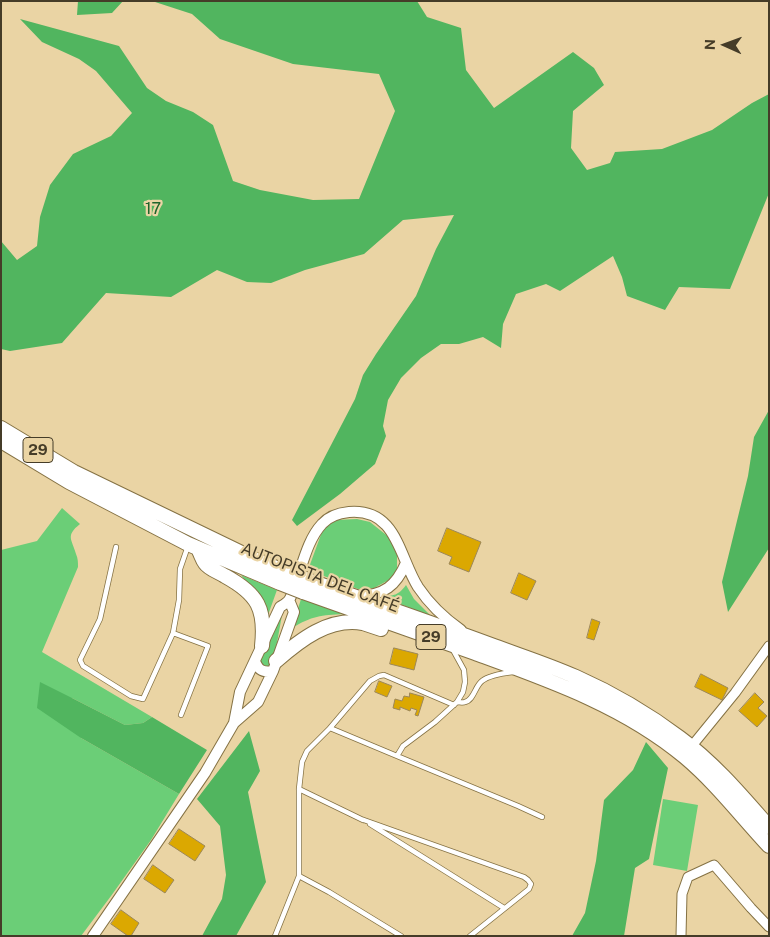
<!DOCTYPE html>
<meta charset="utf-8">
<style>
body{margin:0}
#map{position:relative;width:770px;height:937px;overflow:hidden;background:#ead4a4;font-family:"Public Sans",sans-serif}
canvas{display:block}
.frame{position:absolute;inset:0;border:2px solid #453c28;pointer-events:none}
.north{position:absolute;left:700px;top:20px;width:50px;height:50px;-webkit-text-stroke:4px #ead4a4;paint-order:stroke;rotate:272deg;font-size:14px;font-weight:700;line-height:20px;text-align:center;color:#453c28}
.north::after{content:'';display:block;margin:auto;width:18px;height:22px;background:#453c28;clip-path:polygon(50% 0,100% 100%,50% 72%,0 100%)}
</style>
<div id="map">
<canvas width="770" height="937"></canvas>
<div class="frame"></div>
<div class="north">N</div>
</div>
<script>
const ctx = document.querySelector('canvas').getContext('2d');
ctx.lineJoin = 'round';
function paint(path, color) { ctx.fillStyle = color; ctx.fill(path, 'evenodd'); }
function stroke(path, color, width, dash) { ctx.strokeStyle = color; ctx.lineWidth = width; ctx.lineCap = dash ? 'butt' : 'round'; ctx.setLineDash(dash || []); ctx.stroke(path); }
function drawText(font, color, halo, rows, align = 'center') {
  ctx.font = font + ' "Public Sans",sans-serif'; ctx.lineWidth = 4.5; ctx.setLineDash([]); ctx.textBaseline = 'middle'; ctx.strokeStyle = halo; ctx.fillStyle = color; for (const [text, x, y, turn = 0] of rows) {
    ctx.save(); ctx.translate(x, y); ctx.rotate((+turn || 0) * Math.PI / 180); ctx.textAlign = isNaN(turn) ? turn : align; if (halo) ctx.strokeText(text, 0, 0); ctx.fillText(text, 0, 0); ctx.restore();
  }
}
paint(new Path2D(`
 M62 508 80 524C65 536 72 539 76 554 78 558 78 563 78 567L42 652 152 717 143 723 125 725 72 698 81 738 179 794 151 840 111 896 81 936H2L1 933V550L37 541Z
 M357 519 370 522 390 538 397 555V570L394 576 387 581 374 588 358 589 308 570 323 529 335 520Z
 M241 575 277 590 268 615 251 588Z
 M406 585 414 599 431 616 382 597C394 595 398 596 406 585Z
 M301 599 344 614C321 615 312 616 292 628Z
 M282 615 273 665 269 667H264L259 663 260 654Z
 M663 799 698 805 687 871 653 865Z`), '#6bce77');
paint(new Path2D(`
 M78 1H123L112 13 77 15Z
 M152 1H417L427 17 461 28 466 70 494 108 573 52 594 68 604 85 573 111 571 148 587 170 610 163 615 152 662 149 712 130 752 103 769 94V193L730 289 679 287 665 310 627 296 622 277 613 256 560 291 546 284 516 294 503 324 501 348 483 337 459 344H441L421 358 401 378 388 400 383 426 386 436 375 464 340 494 297 526 292 520 355 399 363 375 376 354 416 296 436 249 454 215 403 220 364 254 305 270 271 283 247 282 217 270 171 297 106 293 62 343 10 351 1 349V241L17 260 37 246 40 217 50 185 73 154 111 136 132 113 96 71 79 59 42 42 20 19 119 46 147 88 166 101 193 112 213 125 233 181 260 190 313 200 359 199 395 111 379 74 293 64 220 39 192 14Z
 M769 410V548L728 612 722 582 748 476 754 437Z
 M40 682 72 698 125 725 143 723 152 717 207 750 179 794 81 738 37 708Z
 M249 731 260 771 248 792 266 882 236 936H202L222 899 226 875 220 826 197 799Z
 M646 742 668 768 649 859 635 868 624 936H572L585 913 596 861 604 800 633 770Z`), '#51b55f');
const building = new Path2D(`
 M447 528 481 542 469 572 449 564 452 557 438 551Z
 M519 573 536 581 527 600 511 593Z
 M592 619 600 622 594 640 587 638Z
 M394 648 418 654 414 670 390 664Z
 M701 674 728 688 722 700 695 687Z
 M379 681 392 686 387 697 375 692Z
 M410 693 424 697 418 716 415 715 417 710 411 708 410 711 400 707V710L393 708 395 699 402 701 404 696 409 697Z
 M755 693 764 702 758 708 767 716 757 727 739 711Z
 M179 829 205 846 195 861 169 844Z
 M153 865 174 880 165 893 144 879Z
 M121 910 139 923 131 936H128L111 924Z`);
paint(building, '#dba801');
stroke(building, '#9c8759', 1);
const service = new Path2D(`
 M116 547 100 619 80 660 83 666 131 696 143 699 173 633 179 600 180 569 188 546
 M173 633 208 646 181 715
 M453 650 464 670 465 682 463 692 457 702 435 722 403 746 397 756 518 806 542 817
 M457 702C460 702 463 703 465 702 474 700 475 686 482 681 488 676 505 673 513 672
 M330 728 370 681 379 676 384 675 454 705
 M299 789 363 820
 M361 819 524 877 528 880 531 884 529 889 470 936
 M370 824 504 908
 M299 876V789L302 762 307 751 330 728 397 756
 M275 936 299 876 329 892 401 936`);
const minor = new Path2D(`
 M691 747 735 693 769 646
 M681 936 682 894 688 877 714 865 751 908 769 927`);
const tertiary = new Path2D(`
 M359 596C384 595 396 586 406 563
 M255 661C258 670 263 673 273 671
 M234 723 240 692 280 607C283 605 287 603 289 600 292 596 294 588 296 582 303 563 308 539 322 524 329 516 339 513 349 512 397 508 399 557 418 587 430 605 444 618 461 630
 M93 936 205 773 234 723 258 702 273 671 294 612 289 600`);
const trunk = new Path2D(`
 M1 428 74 472 256 560 284 571
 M1 441 69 482 188 544 280 583
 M198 549C201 554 202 559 205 563 209 569 219 572 225 576 258 594 266 609 262 646
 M308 580C370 602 432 623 494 646 521 656 549 665 576 677 612 693 648 714 680 738 714 763 741 795 769 827
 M303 592C361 612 418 633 475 653 549 680 624 706 685 757 716 783 741 816 769 846
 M276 661C300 640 329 617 363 623 369 625 375 627 381 629`);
stroke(service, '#857244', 6);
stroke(minor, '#857244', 11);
stroke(tertiary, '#857244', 12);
stroke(trunk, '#857244', 16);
stroke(service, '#fff', 4.5);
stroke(minor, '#fff', 9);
stroke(tertiary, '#fff', 10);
stroke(trunk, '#fff', 14);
const trunkBridge = new Path2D(`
 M284 571 308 580
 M280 583 303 592`);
stroke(trunkBridge, '#857244', 16, []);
stroke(trunkBridge, '#fff', 14);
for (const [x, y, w] of [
 [38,450,30],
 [431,637,30]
]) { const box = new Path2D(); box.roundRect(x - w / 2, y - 12.5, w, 25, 4); ctx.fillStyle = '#ead4a4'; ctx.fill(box); stroke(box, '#453c28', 1); }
drawText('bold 15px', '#453c28', null, [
 ["29",38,450],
 ["29",431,637]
]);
drawText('16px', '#20642c', '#ead4a4', [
 ["17",153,209]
]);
drawText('16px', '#453c28', '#ead4a4', [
 ["AUTOPISTA DEL CAFÉ",320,578,21]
]);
</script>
